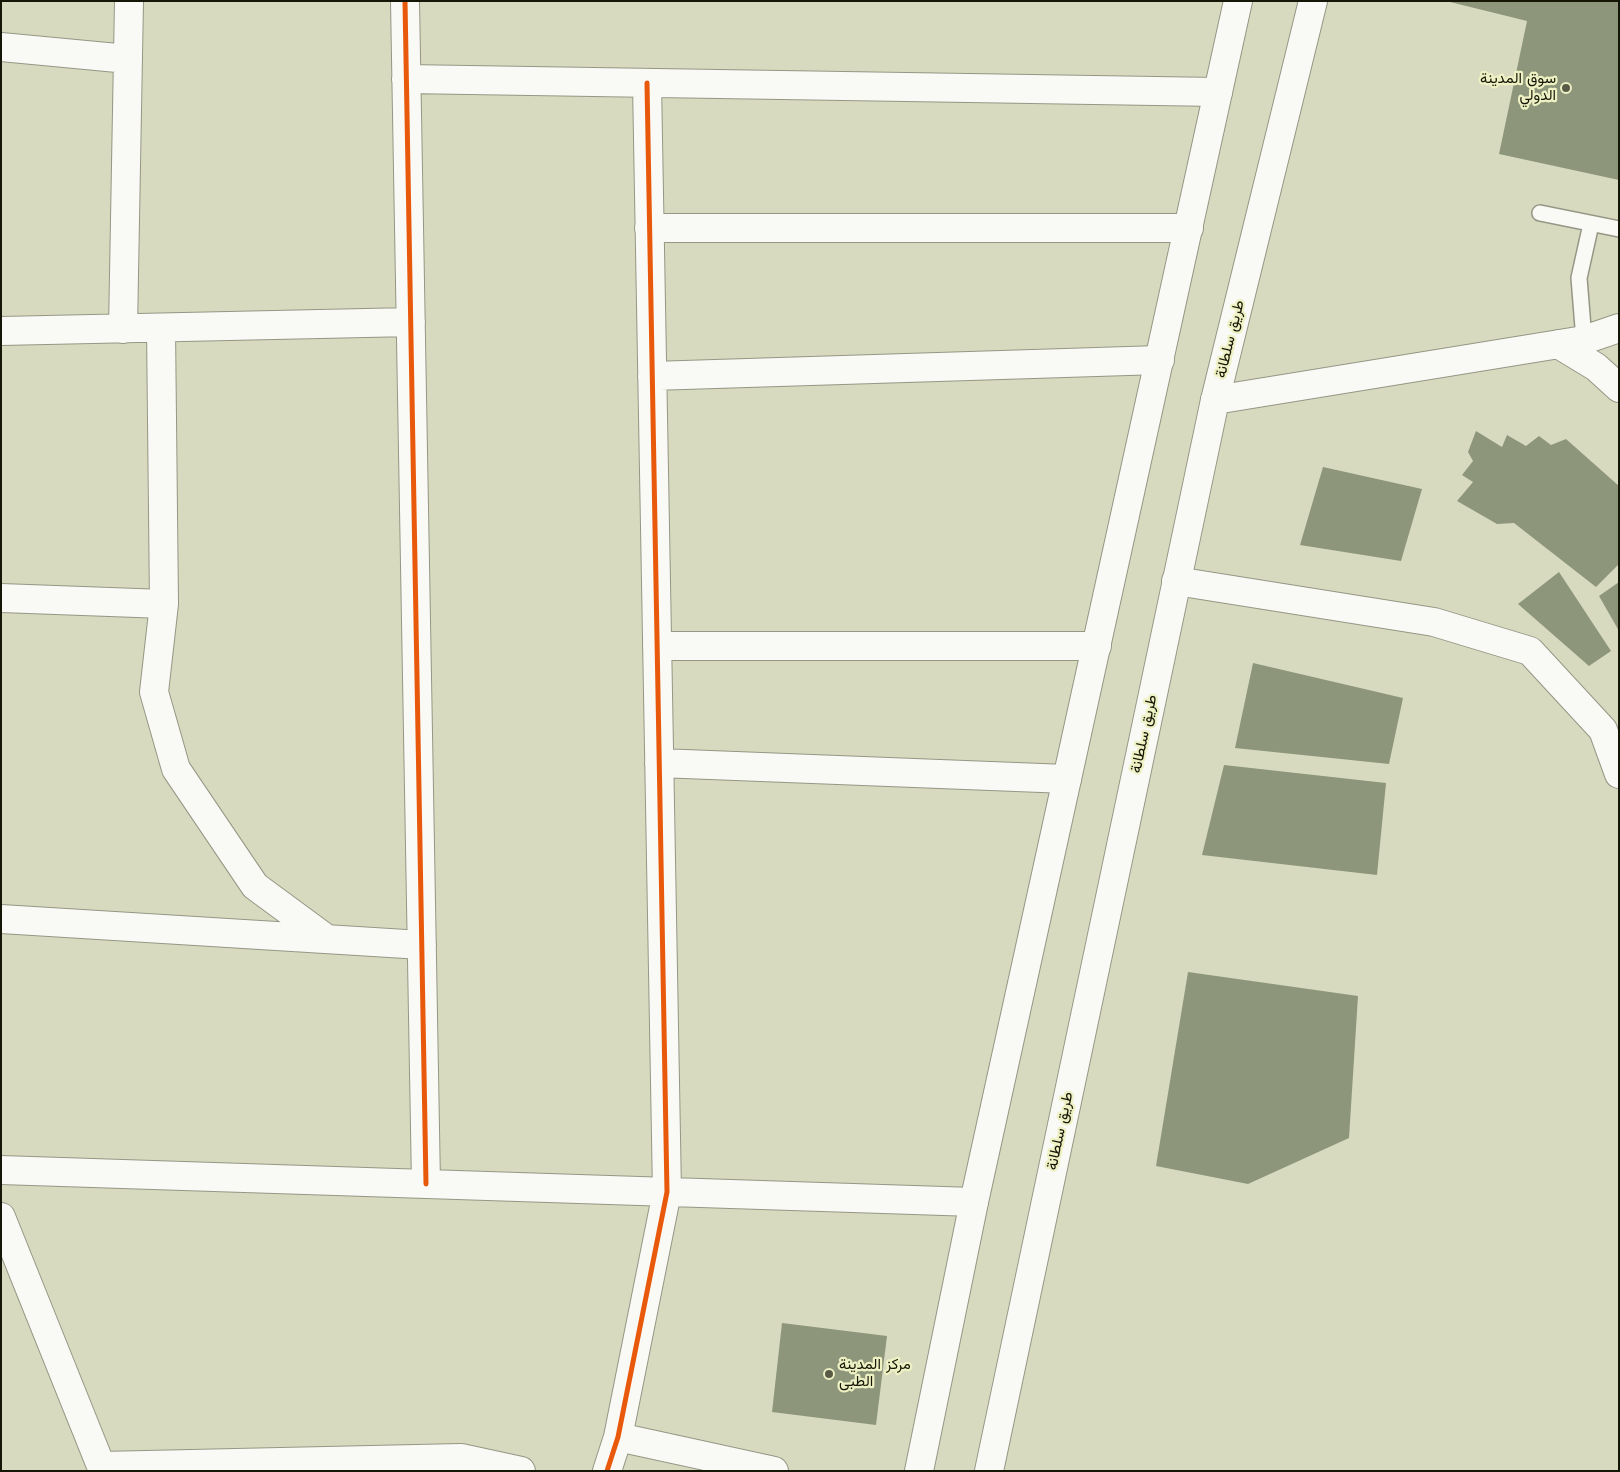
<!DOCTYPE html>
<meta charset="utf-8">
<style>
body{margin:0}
#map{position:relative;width:1620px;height:1472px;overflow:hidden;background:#d8dac0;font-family:"Work Sans",sans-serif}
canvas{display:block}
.frame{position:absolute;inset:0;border:2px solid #151606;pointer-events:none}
</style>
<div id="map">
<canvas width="1620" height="1472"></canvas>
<div class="frame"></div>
</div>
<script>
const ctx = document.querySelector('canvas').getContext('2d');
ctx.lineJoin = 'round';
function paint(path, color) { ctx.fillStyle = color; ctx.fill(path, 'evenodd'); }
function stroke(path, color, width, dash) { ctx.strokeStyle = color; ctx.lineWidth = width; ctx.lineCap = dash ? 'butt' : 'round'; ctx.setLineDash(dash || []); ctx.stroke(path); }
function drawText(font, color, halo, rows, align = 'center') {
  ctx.font = font + ' "Work Sans",Vazirmatn,sans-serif'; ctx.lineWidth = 4.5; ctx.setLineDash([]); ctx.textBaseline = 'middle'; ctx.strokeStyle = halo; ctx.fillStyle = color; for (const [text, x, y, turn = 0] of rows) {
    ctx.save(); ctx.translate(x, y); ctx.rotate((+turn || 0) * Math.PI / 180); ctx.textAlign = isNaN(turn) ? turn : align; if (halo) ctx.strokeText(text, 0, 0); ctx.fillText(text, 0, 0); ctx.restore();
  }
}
paint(new Path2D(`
 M1446 1H1619V180L1499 154 1527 21Z
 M1476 431 1502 447 1507 435 1526 446 1539 436 1551 445 1566 439 1619 486V564L1596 587 1514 523 1497 524 1457 501 1473 482 1462 475 1473 461 1468 452Z
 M1323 467 1422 489 1401 561 1300 545Z
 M1559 572 1611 651 1589 666 1518 604Z
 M1619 582V631L1599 596Z
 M1253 663 1403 698 1389 764 1235 748Z
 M1224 765 1386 783 1377 875 1202 855Z
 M1188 972 1358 996 1349 1138 1248 1184 1156 1166Z
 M782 1323 887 1336 876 1425 772 1412Z`), '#8d967a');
const service = new Path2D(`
 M1540 213 1619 229
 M1584 340 1579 278 1591 224`);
const minor = new Path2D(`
 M405 1 426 1184
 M1 47 128 59
 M406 79 1218 92
 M649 228H1189
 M161 328 164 604 154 692 176 769 255 886 327 939
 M123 329 129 1
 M1 331 411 322
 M1558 344 1596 367 1619 388
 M652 376 1160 360
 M1215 400 1584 340 1619 328
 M1176 581 1434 622 1530 651 1603 730 1619 774
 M1 598 164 604
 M657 646H1097
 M659 763 1067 779
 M1 919 422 945
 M1 1170 974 1202
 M1 1217 103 1471
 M618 1437 774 1471
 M101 1466 461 1458 521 1471
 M607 1471 618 1437 667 1192 647 83`);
const primary = new Path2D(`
 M919 1471 974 1202 1238 1
 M989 1471 1215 400 1313 1`);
stroke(service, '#959784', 18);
stroke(minor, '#959784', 30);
stroke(primary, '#959784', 30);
stroke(service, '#f9f9f6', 15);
stroke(minor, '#f9f9f6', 28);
stroke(primary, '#f9f9f6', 28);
stroke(new Path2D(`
 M405 1 426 1184
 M607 1471 618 1437 667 1192 647 83`), '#e8590c', 5);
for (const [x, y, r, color] of [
 [1566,88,5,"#595b47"],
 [829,1374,5,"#595b47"]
]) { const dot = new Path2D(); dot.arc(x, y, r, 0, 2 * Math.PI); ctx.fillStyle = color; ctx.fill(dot); stroke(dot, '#edf1c3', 2); }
drawText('15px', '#151606', '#edf1c3', [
 ["سوق المدينة",1556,79],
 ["الدولي",1556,96],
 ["مرکز المدینة",839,1365,"left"],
 ["الطبی",839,1382,"left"]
], 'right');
drawText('15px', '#151606', '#edf1c3', [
 ["طريق سلطانة",1230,339,-76],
 ["طريق سلطانة",1144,734,-78],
 ["طريق سلطانة",1060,1131,-78]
]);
</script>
